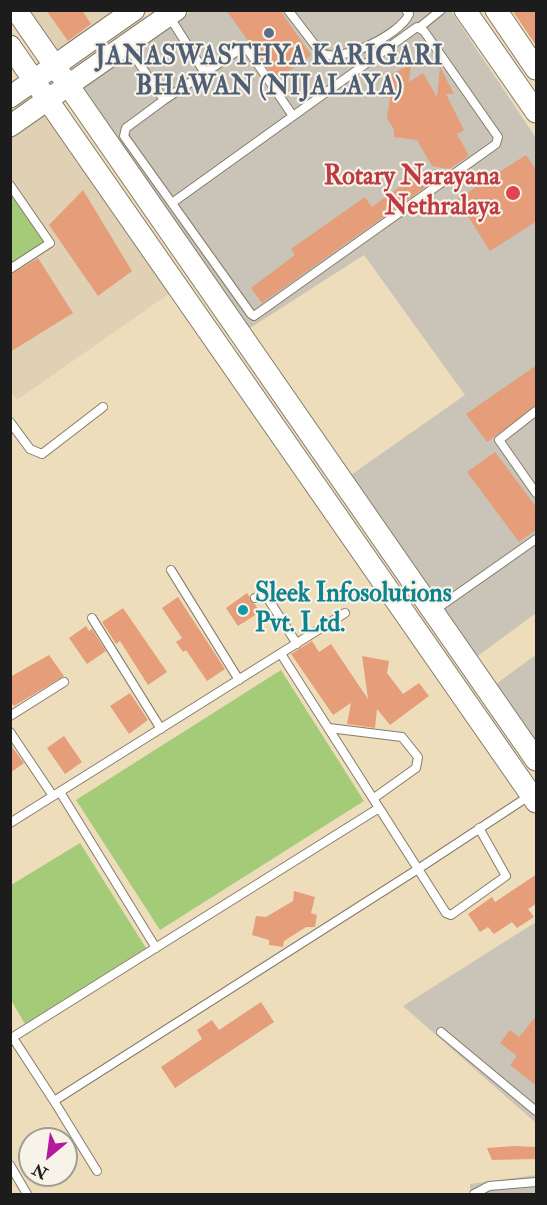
<!DOCTYPE html>
<style>
body{margin:0}
#map{position:relative;width:547px;height:1205px;overflow:hidden;background:#eeddba;font-family:"IM FELL Double Pica",serif}
canvas{display:block}
.frame{position:absolute;inset:0;border:12px solid #1c1c1c;pointer-events:none}
.north{position:absolute;left:18px;top:1127px;width:60px;height:60px;box-sizing:border-box;background:#f7f3e8;border:2px solid #9f9d96;border-radius:50%;rotate:209deg;font-size:16px;font-weight:700;line-height:24px;text-align:center;color:#1c1c1c}
.north::after{content:'';display:block;margin:auto;width:21px;height:27px;background:#b5179e;clip-path:polygon(50% 0,100% 100%,50% 72%,0 100%)}
</style>
<div id="map">
<canvas width="547" height="1205"></canvas>
<div class="frame"></div>
<div class="north">N</div>
</div>
<script>
const ctx = document.querySelector('canvas').getContext('2d');
ctx.lineJoin = 'round';
function paint(path, color) { ctx.fillStyle = color; ctx.fill(path, 'evenodd'); }
function stroke(path, color, width, dash) { ctx.strokeStyle = color; ctx.lineWidth = width; ctx.lineCap = dash ? 'butt' : 'round'; ctx.setLineDash(dash || []); ctx.stroke(path); }
function drawText(font, color, halo, rows, align = 'center') {
  ctx.font = font + ' "IM FELL Double Pica",serif'; ctx.lineWidth = 4.5; ctx.setLineDash([]); ctx.textBaseline = 'middle'; ctx.strokeStyle = halo; ctx.fillStyle = color; for (const [text, x, y, turn = 0] of rows) {
    ctx.save(); ctx.translate(x, y); ctx.rotate((+turn || 0) * Math.PI / 180); ctx.textAlign = isNaN(turn) ? turn : align; if (halo) ctx.strokeText(text, 0, 0); ctx.fillText(text, 0, 0); ctx.restore();
  }
}
paint(new Path2D(`
 M21 11H124L55 62Z
 M45 109 173 291 17 400 10 390V133Z`), '#e1d1b4');
paint(new Path2D(`
 M192 11H451L536 138V613L475 658 348 477 465 395 364 255 247 330 81 90Z
 M534 656 536 659V749L492 687Z
 M536 922V1123L403 1006Z
 M536 1175V1194H470V1184Z`), '#c9c3b8');
paint(new Path2D(`
 M10 192 45 240 11 264H10Z
 M281 670 364 801 160 930 76 800Z
 M80 843 146 948 25 1024 11 1000V885Z`), '#a4cc78');
paint(new Path2D(`
 M46 10H82L91 24 68 41Z
 M226 10H280L311 55 276 80Z
 M512 10H537V47Z
 M411 64 409 82 423 73 437 97 440 67 454 94H446L464 130 457 134 469 156 449 169 432 166 417 140 394 137V130L387 118 391 91 384 78Z
 M526 155 537 171V221L490 251 457 199Z
 M418 173 427 186 262 303 251 288 295 255 291 249 365 197 372 207Z
 M83 190 132 271 98 296 49 225Z
 M38 258 73 313 10 352V275Z
 M537 365V405L487 442 466 414Z
 M495 452 537 508V529L519 542 467 472Z
 M247 593 260 612 238 626 226 608Z
 M178 597 225 669 207 681 186 650 183 652 176 642 182 638 162 608Z
 M123 608 167 672 148 685 120 641 116 644 102 622Z
 M86 626 89 631 92 629 106 651 87 664 69 638Z
 M312 641 319 652 331 644 368 699 362 656 389 661 387 673 403 694 419 683 429 696 390 725 377 709 375 728 347 724 351 703 333 715 291 654Z
 M49 655 64 676 14 706 10 701V677Z
 M130 693 148 720 129 734 110 706Z
 M64 736 82 762 65 774 47 748Z
 M10 744 24 763 10 773Z
 M537 874V903L528 909 534 917 517 928 512 922 494 934 488 927 480 932 468 914 492 897 495 902Z
 M294 891 315 897 311 913 317 915 315 927H306L284 941 283 947 269 945V940L252 935 256 916 266 917 293 901Z
 M261 1002 274 1022 175 1088 161 1067 202 1039 197 1030 212 1020 219 1030Z
 M537 1015V1086L510 1065 517 1056 500 1043 510 1030 519 1037Z
 M514 1146 537 1147V1159L492 1160 487 1148Z`), '#e59e79');
const lane = new Path2D(`
 M288 10 321 53C341 64 401 34 409 14L406 10
 M169 16 205 73
 M420 27 441 10
 M128 47 164 100 126 128 124 136 251 314 254 316 496 144 498 137 424 31 417 27 172 203
 M164 100 242 48 248 50 293 116
 M10 185 50 243 10 269
 M536 411 499 440 536 493
 M10 422 30 449 42 454 103 407
 M171 570 239 680
 M255 598 265 594 297 644
 M435 610 536 539
 M92 618 161 729
 M281 654 418 869 529 796
 M10 716 64 682
 M329 728 402 737 418 757 416 768 374 798
 M10 732 53 796
 M60 792 156 948
 M10 823 345 613
 M441 1032 536 1111
 M13 1038 54 1101 418 869 446 913 451 915 506 876 479 828
 M10 1039 379 808
 M54 1101 97 1171
 M10 1165 27 1194
 M474 1194 489 1186 536 1182`);
const secondary = new Path2D(`
 M16 10 536 760
 M465 10 536 112
 M496 10 536 69
 M10 46 536 802
 M10 97 134 10
 M10 126 176 10`);
stroke(lane, '#857c6b', 10);
stroke(secondary, '#857c6b', 23);
stroke(lane, '#fff', 8);
stroke(secondary, '#fff', 21);
for (const [x, y, r, color] of [
 [269,33,6,"#5c6f8a"],
 [513,193,8,"#e0444e"],
 [243,610,6,"#0f9aa8"]
]) { const dot = new Path2D(); dot.arc(x, y, r, 0, 2 * Math.PI); ctx.fillStyle = color; ctx.fill(dot); stroke(dot, '#f7f3e8', 2); }
drawText('bold 26px', '#4e5e75', '#f7f3e8', [
 ["JANASWASTHYA KARIGARI",269,58],
 ["BHAWAN (NIJALAYA)",269,88]
]);
drawText('bold 26px', '#be3a42', '#f7f3e8', [
 ["Rotary Narayana",500,178],
 ["Nethralaya",500,208]
], 'right');
drawText('bold 26px', '#0d838f', '#f7f3e8', [
 ["Sleek Infosolutions",255,595],
 ["Pvt. Ltd.",255,625]
], 'left');
</script>
